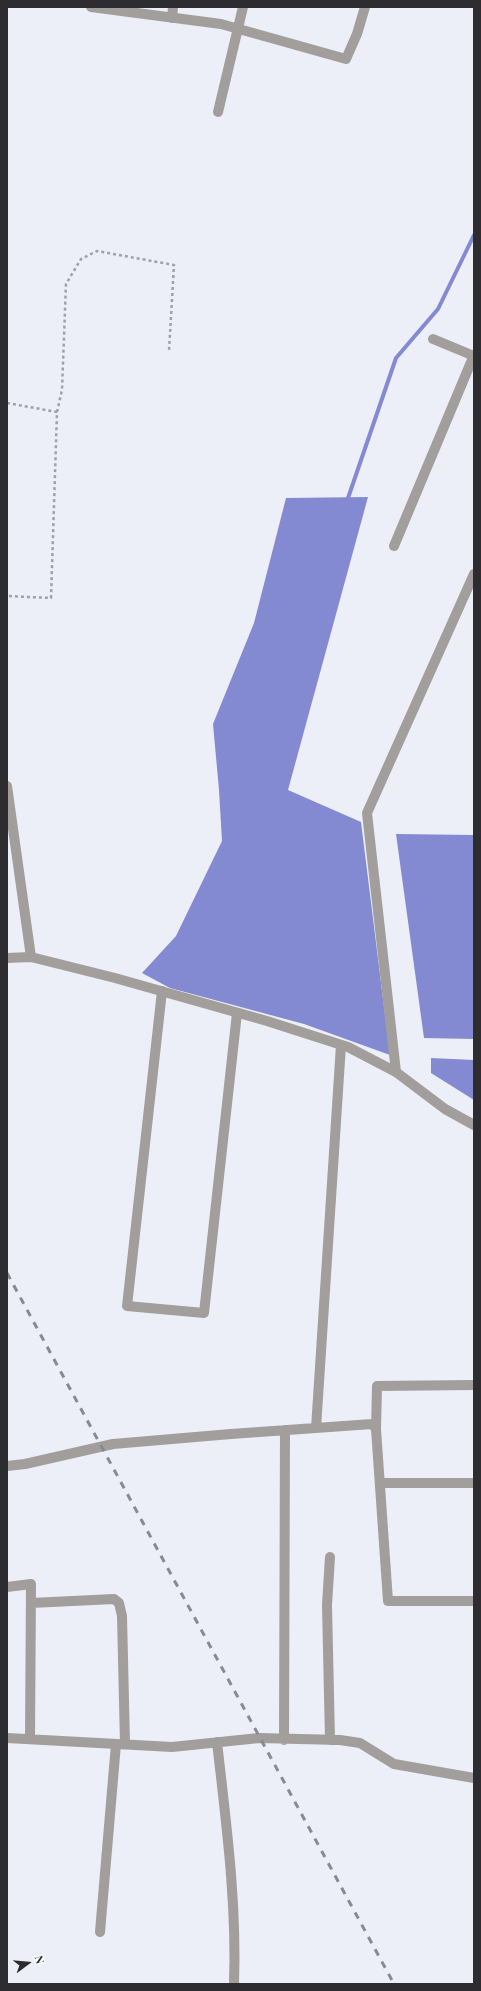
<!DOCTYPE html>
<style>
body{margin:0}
#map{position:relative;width:481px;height:1991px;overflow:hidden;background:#eceef8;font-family:"Playfair Display",serif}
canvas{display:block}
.frame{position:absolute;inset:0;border:8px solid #2d2d31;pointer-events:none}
.north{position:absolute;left:8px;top:1943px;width:40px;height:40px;-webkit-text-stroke:3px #fbfcfe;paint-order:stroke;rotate:74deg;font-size:11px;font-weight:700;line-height:16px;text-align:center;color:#2d2d31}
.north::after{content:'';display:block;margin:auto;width:14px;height:18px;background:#2d2d31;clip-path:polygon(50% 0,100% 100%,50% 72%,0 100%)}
</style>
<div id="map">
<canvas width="481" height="1991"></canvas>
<div class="frame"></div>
<div class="north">N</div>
</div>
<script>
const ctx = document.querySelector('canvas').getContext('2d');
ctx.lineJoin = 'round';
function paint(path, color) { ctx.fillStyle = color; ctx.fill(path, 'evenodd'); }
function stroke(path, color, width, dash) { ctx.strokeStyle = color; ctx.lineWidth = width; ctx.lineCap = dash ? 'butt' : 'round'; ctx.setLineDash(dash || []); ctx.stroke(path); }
paint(new Path2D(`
 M368 497 288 790 361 822 390 1055 304 1024 170 988 142 973 176 936 222 841 219 790 213 724 254 623 286 498Z
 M396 834 474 835V1039L424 1038Z
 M431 1058 474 1060V1100L431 1073Z`), '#848ad2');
stroke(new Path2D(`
 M347 501 396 358 438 309 474 235`), '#848ad2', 4);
stroke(new Path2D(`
 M7 403 57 412 51 598 7 596
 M57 412 62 390 66 284 81 259 97 251 174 265 169 351`), '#9fa0a8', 2.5, [3, 3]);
stroke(new Path2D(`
 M91 7 221 24 346 59 357 34 365 7
 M172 18 173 7
 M218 112 243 7
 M433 339 474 356
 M394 546 474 355
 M7 786 31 957
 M162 991 127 1306 204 1313 237 1013
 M396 1072 367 813 474 574
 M316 1428 341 1045
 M376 1429 377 1386 474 1385
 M7 1466 25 1464 113 1444 231 1434 372 1424 376 1429 388 1601H474
 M380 1483H474
 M330 1557 327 1605 330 1740
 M7 1587 31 1584 30 1739
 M31 1603 114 1599 119 1603 122 1616 125 1744
 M7 1738 172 1747 259 1738 340 1740 360 1743 394 1764 474 1778
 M284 1740 285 1430
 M217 1742C226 1822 237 1903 234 1984
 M100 1932 116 1744`), '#a19e9b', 10);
stroke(new Path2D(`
 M7 958 31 957 115 978 267 1021 348 1047 396 1072 445 1109 474 1125`), '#a19e9b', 10);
stroke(new Path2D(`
 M7 1273 394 1984`), '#898a91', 3, [7, 7]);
</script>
